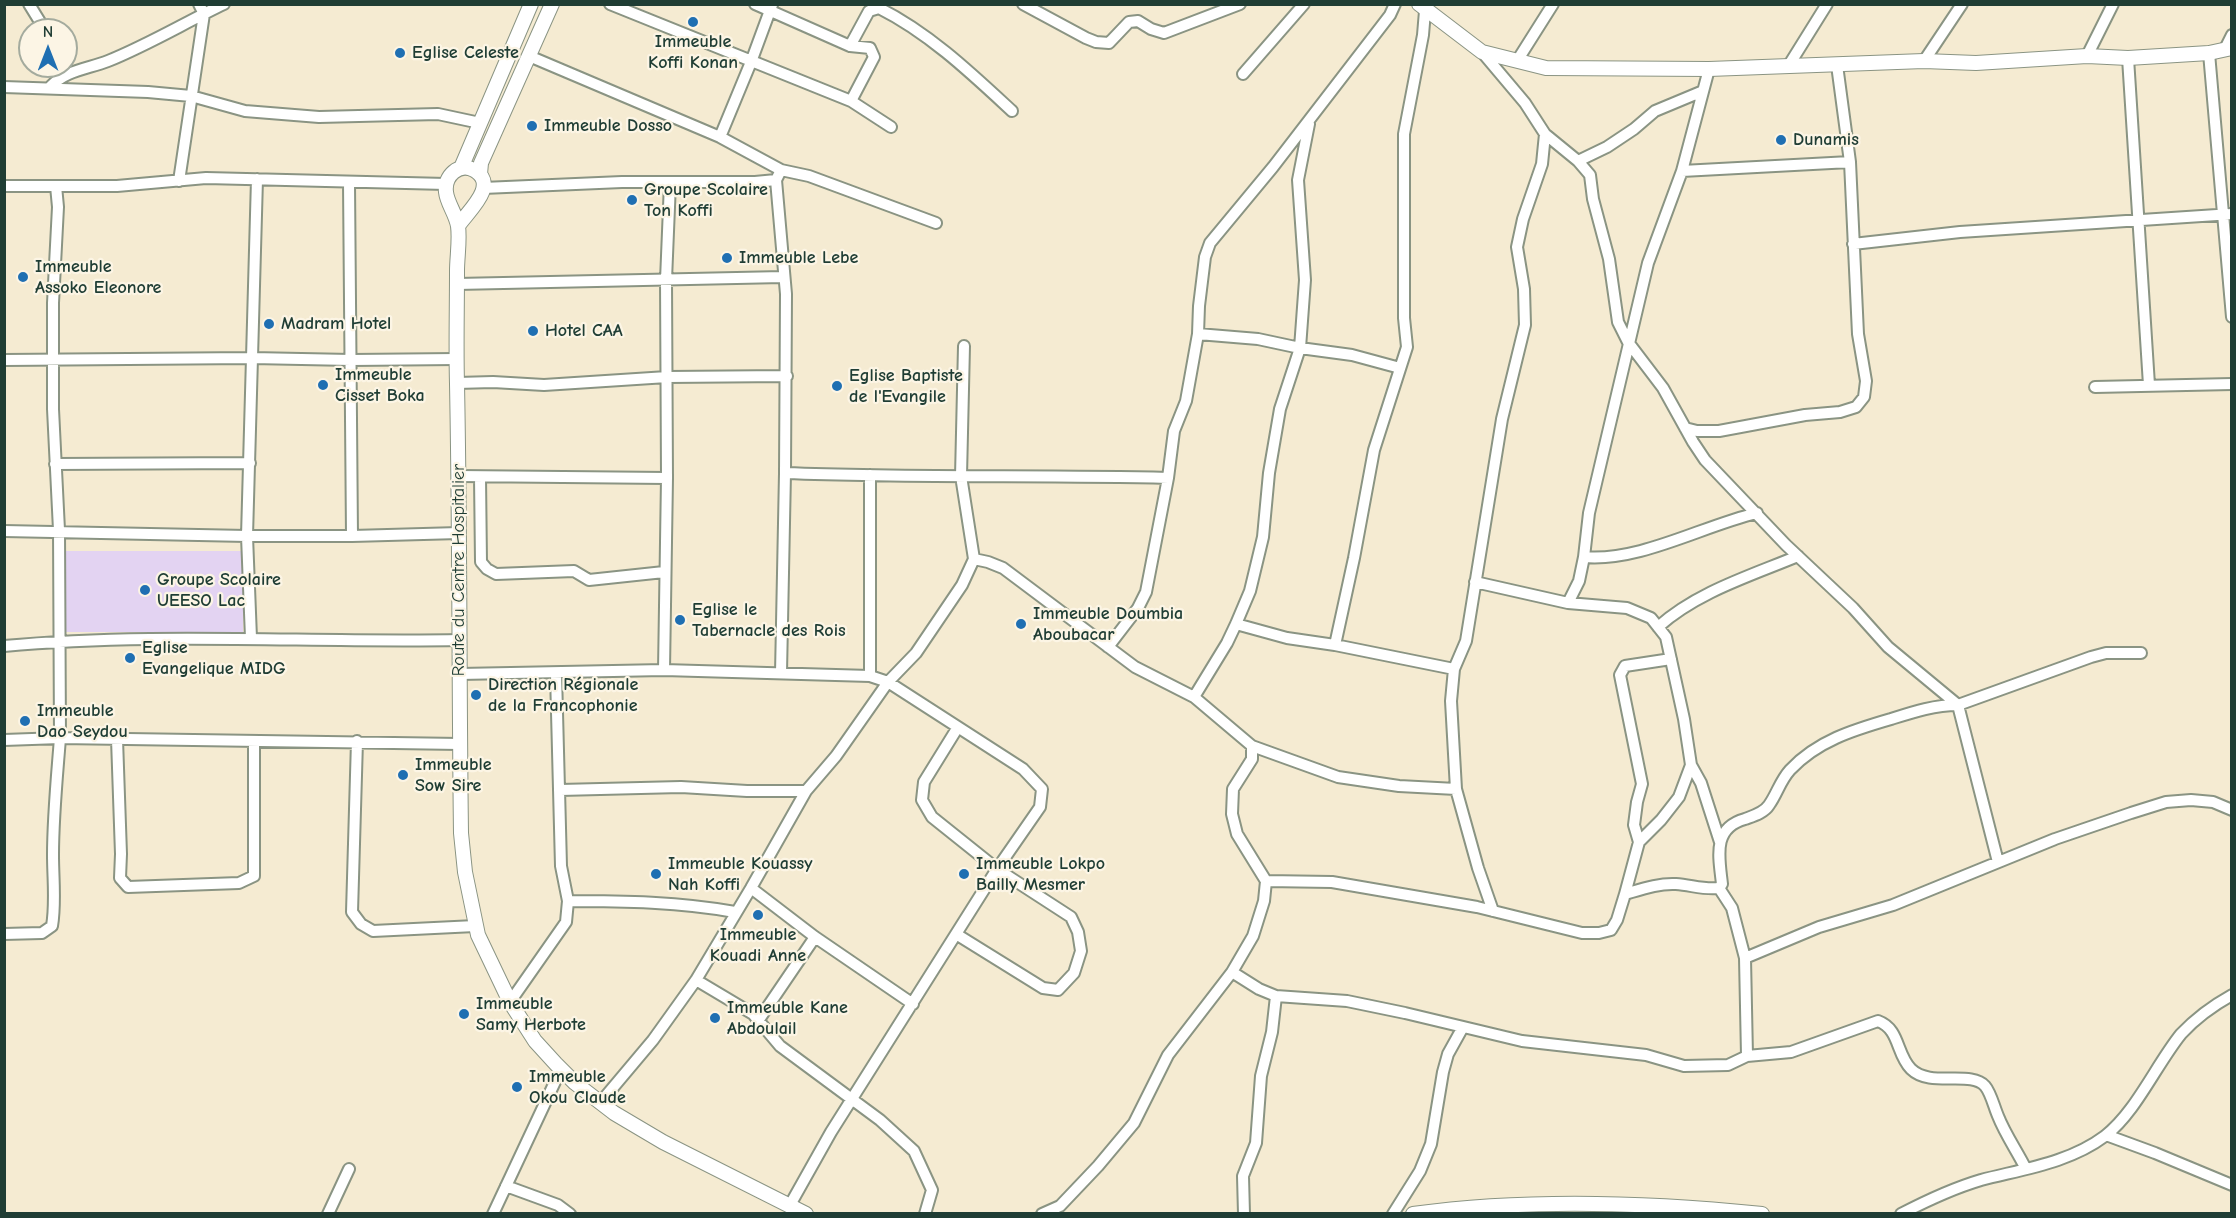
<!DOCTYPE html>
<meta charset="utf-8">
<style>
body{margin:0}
#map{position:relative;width:2236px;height:1218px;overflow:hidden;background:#f5ebd2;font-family:"Comic Neue",sans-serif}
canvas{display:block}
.frame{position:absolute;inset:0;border:6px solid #1f3d34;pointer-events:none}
.north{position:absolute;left:18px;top:18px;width:60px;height:60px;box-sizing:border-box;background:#fcf5e5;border:2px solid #a4ab9e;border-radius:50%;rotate:0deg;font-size:16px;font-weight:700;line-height:24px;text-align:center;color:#1f3d34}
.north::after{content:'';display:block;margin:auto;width:21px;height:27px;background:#1f6fb2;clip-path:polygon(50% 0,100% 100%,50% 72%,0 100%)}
</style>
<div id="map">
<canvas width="2236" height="1218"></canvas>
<div class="frame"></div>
<div class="north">N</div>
</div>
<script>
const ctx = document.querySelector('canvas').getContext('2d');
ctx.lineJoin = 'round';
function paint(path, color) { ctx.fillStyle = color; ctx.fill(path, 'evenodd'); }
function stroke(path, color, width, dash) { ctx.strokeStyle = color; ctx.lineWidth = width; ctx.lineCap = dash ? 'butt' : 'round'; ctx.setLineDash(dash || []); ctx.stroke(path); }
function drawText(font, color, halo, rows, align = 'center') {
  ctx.font = font + ' "Comic Neue",sans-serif'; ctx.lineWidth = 4.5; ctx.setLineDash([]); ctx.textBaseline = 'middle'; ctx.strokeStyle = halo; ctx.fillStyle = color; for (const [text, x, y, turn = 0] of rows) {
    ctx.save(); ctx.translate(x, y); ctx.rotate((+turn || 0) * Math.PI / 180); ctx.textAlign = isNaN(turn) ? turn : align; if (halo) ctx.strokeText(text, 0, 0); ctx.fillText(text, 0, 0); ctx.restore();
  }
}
paint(new Path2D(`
 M64 551H243V632H64Z`), '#e3d3f2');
const minor = new Path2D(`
 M29 4 45 30
 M610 4 851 101 891 127
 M755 4 850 46 870 48 874 57 851 101
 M1023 4 1086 38 1096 42 1109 43 1129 22 1138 21 1151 29 1164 33 1240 4
 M850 46 869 11 879 8C929 33 971 73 1012 111
 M2225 49 2232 35
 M1482 52 1525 103 1545 134 1578 161 1590 175 1593 199 1609 259 1618 322 1628 342 1663 388 1693 442 1705 460 1786 545 1853 608 1888 647 1958 705 1998 862
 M2209 53 2232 317
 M529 56 720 137 781 170 809 176 936 223
 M2087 56 2113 4
 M2128 58 2149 385
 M1517 61 1553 4
 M1924 61 1962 4
 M1789 65 1827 4
 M1243 74 1304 4
 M4 87 148 92 191 96 245 111 319 117 438 114 480 123
 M50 87C66 70 87 69 108 61 148 45 186 22 224 4
 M720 137 751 62 772 5
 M1578 161 1607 147 1634 129 1655 111 1703 91
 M1682 171 1850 162
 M776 180 786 294 785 473 781 673
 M179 181 204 14 199 4
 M349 183 352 536
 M4 186H117L206 178 446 184
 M483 188 622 182H755L776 180 779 174
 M1853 244 1960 232 2232 214
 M457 284 783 277
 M1198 334 1258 339 1300 348 1352 355 1400 368
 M4 360 252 358 351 360 457 359
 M457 383 493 382 544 385 667 377 787 376
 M2095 387 2232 384
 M1685 428 1697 431H1719L1805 415 1840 412 1856 407 1864 397 1866 381 1858 334 1850 162 1837 65
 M55 464 250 463
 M785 473C913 478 1040 475 1168 478
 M459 476 667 478
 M480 477 481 562 487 569 496 574 574 571 589 580 664 572
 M4 531 247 536H352L459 533
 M1584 557C1640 562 1702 526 1757 513
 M974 559 988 562 1003 568 1135 667 1194 697 1252 746 1338 777 1399 786 1456 789
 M1475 582 1568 603 1627 608 1651 618 1666 637 1684 719 1691 765 1679 797 1661 820 1639 842 1625 894
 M1568 603 1579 581 1584 557 1589 513 1648 263 1682 171 1709 69
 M1236 624 1287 638 1335 645 1454 669
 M1658 627C1697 592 1750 576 1798 556
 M251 638 247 536 257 179
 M1335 645 1354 558 1374 450 1407 347 1404 318V134L1423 35 1425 11
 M4 646C156 632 308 643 460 640
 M1108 647 1138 608 1146 592 1168 478 1174 431 1186 401 1198 334 1199 306 1205 257 1210 243 1273 167 1390 15 1395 4
 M664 670 667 478 666 280 670 183
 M460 674 664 670 870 676 888 682 1023 769 1042 789 1040 807 997 869 831 1132 790 1205
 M870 676V475
 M1194 697 1227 643 1236 624 1250 591 1263 537 1269 473 1280 409 1300 348 1305 280 1298 180 1309 124
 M117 739 121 854 120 878 128 887 239 883 254 876V742
 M4 740 60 738 59 530 53 409V303L58 207 56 186
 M357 741 352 912 361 924 373 931 475 926
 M1691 765 1701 783 1720 842
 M560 790 681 787 747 791H806
 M1639 842 1634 825 1637 802 1642 784 1620 675 1625 666 1671 659
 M1266 881 1332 882 1477 907 1582 933H1599L1611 930 1617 920 1625 894C1642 889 1659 883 1676 884 1691 885 1704 890 1719 888
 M751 888 815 937 913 1004
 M1719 888 1722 884C1719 857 1712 828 1745 819 1753 816 1764 813 1769 805 1777 794 1780 781 1790 770 1817 741 1853 730 1891 719 1913 712 1934 705 1958 705L2091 657 2106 653H2141
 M1719 888 1732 908 1745 958 1747 1056
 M568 901C624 901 680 902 735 912
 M1493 911 1478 868 1456 789 1451 701 1454 669 1466 641 1502 419 1525 325 1524 289 1517 247 1523 219 1542 164 1545 134
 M4 934 42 933 52 926C56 903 53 879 53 855 53 816 57 777 60 738L460 744
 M956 934 1043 988 1058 990 1074 973 1081 951 1078 932 1071 917 997 869 932 817 922 800 924 782 958 727
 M1745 958 1819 927 1893 905 2055 839 2131 813 2166 802 2191 800 2213 802 2232 810
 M1232 972 1259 989 1276 996 1347 1001 1405 1013 1522 1041 1646 1055 1684 1066 1728 1065 1747 1056 1791 1052 1878 1021C1900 1029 1896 1054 1911 1069 1930 1088 1971 1070 1985 1086 1991 1093 1994 1107 1998 1116 2005 1134 2017 1151 2026 1169
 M696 980 753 1014 780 1046 880 1120 914 1151 932 1190 925 1214
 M510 1002 566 922 568 901 561 866 556 674
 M758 1021 815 937
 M600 1103 653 1040 696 980 751 888 806 791 836 756 888 682 916 653 962 585 974 559 961 476 964 346
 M2106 1135 2155 1153 2232 1185
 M506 1186 558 1205 570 1214
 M328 1214 349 1169
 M493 1214 561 1069
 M1042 1214 1060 1206 1098 1166 1134 1123 1168 1055 1232 972 1253 936 1264 901 1266 881 1237 834 1232 814 1233 789 1252 759V746
 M1244 1214 1243 1176 1256 1143 1261 1076 1272 1032 1276 996
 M1393 1214 1420 1171 1431 1144 1443 1072 1448 1054 1463 1027
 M1901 1214C1926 1201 1954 1188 1981 1180 2023 1169 2069 1163 2105 1136 2136 1112 2156 1065 2181 1034 2195 1019 2214 1005 2232 995`);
const tertiary = new Path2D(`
 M1419 4 1482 52 1546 68 1709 69 1924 61 1976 63 2087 56 2128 58 2209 53 2232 48
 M461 168 531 4
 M480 174 481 163 552 4
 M458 226C467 212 500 185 474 170 459 162 444 176 446 192 447 203 456 214 458 226 460 240 457 257 457 271 457 309 456 347 457 384 460 534 459 683 461 833L465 872 478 935 510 1002 535 1041 556 1064 575 1083 614 1113 663 1142 806 1214
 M1413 1214C1528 1198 1646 1202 1762 1214`);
stroke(minor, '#8a9483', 14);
stroke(tertiary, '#8a9483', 16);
stroke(minor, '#fff', 10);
stroke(tertiary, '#fff', 14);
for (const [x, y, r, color] of [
 [693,22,6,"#1f6fb2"],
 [400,53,6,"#1f6fb2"],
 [532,126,6,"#1f6fb2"],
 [1781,140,6,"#1f6fb2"],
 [632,200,6,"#1f6fb2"],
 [727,258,6,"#1f6fb2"],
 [23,277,6,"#1f6fb2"],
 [269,324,6,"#1f6fb2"],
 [533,331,6,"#1f6fb2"],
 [323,385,6,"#1f6fb2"],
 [837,386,6,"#1f6fb2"],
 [145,590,6,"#1f6fb2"],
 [680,620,6,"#1f6fb2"],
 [1021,624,6,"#1f6fb2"],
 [130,658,6,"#1f6fb2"],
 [476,695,6,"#1f6fb2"],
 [25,721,6,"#1f6fb2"],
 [403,775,6,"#1f6fb2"],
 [656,874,6,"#1f6fb2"],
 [964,874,6,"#1f6fb2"],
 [758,915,6,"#1f6fb2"],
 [464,1014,6,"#1f6fb2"],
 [715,1018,6,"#1f6fb2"],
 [517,1087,6,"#1f6fb2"]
]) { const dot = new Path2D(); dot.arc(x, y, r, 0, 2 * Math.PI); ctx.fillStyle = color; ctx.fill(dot); stroke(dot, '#fcf5e5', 2); }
drawText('bold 18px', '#1f3d34', '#fcf5e5', [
 ["Immeuble",693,42,"center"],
 ["Koffi Konan",693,63,"center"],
 ["Eglise Celeste",412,53],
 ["Immeuble Dosso",544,126],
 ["Dunamis",1793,140],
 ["Groupe Scolaire",644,190],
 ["Ton Koffi",644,211],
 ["Immeuble Lebe",739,258],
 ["Immeuble",35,267],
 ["Assoko Eleonore",35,288],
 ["Madram Hotel",281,324],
 ["Hotel CAA",545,331],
 ["Immeuble",335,375],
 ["Cisset Boka",335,396],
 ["Eglise Baptiste",849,376],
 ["de l'Evangile",849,397],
 ["Groupe Scolaire",157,580],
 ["UEESO Lac",157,601],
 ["Eglise le",692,610],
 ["Tabernacle des Rois",692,631],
 ["Immeuble Doumbia",1033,614],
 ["Aboubacar",1033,635],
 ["Eglise",142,648],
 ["Evangelique MIDG",142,669],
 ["Direction Régionale",488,685],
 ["de la Francophonie",488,706],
 ["Immeuble",37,711],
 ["Dao Seydou",37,732],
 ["Immeuble",415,765],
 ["Sow Sire",415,786],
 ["Immeuble Kouassy",668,864],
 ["Nah Koffi",668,885],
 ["Immeuble Lokpo",976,864],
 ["Bailly Mesmer",976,885],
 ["Immeuble",758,935,"center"],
 ["Kouadi Anne",758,956,"center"],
 ["Immeuble",476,1004],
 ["Samy Herbote",476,1025],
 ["Immeuble Kane",727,1008],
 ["Abdoulail",727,1029],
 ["Immeuble",529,1077],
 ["Okou Claude",529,1098]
], 'left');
drawText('18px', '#1f3d34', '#fcf5e5', [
 ["Route du Centre Hospitalier",459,570,-90]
]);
</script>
